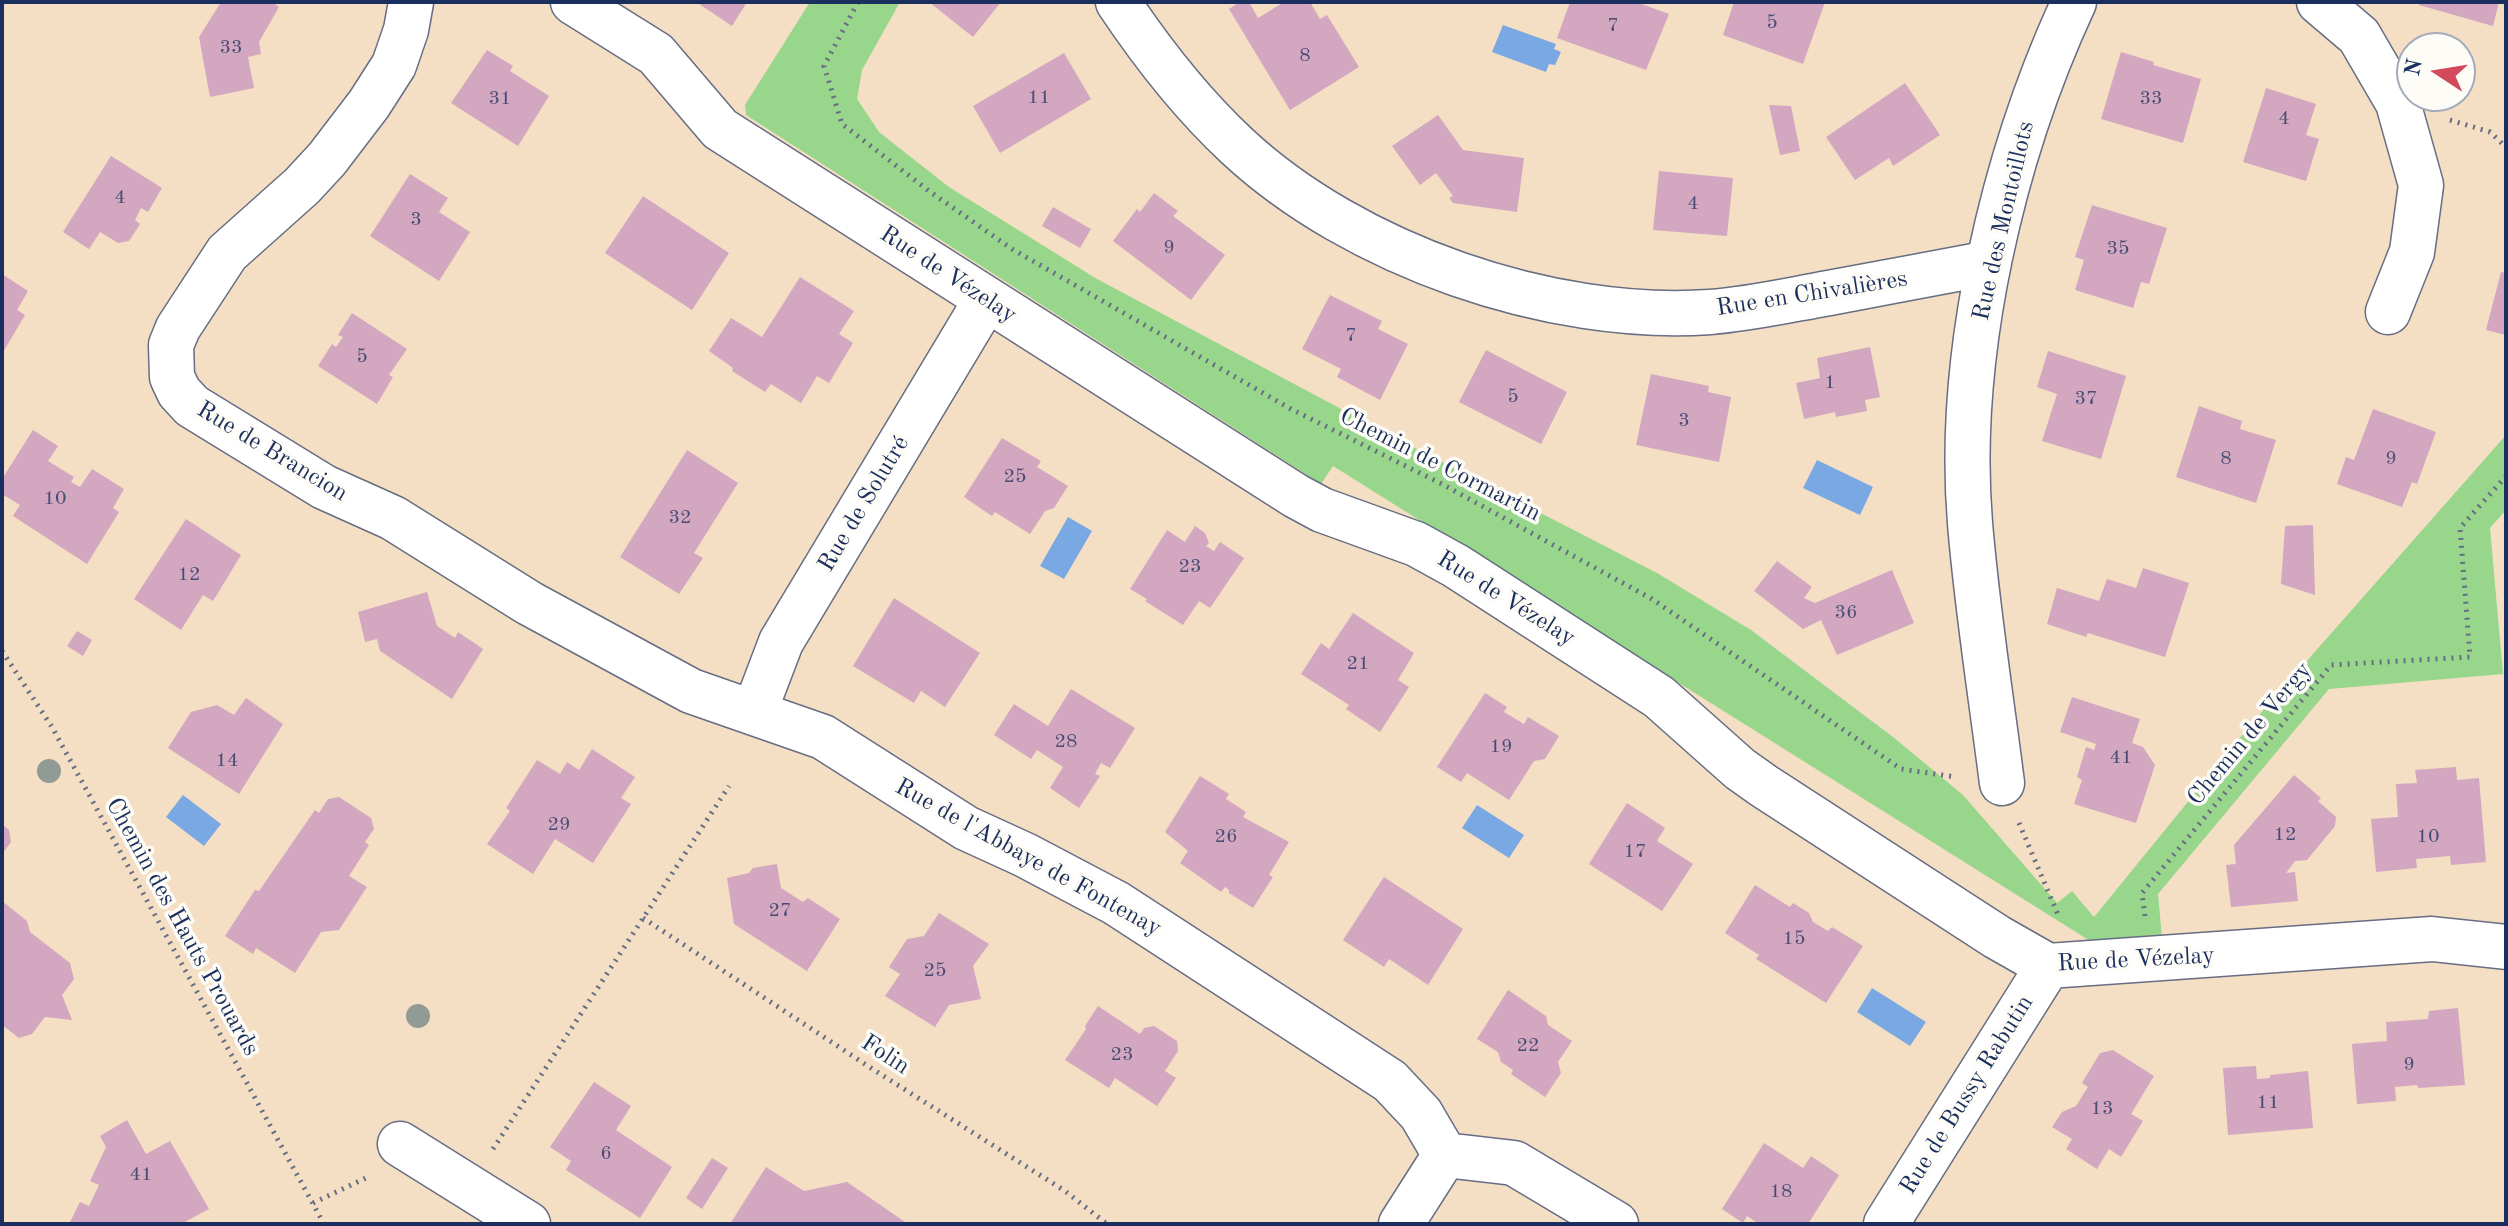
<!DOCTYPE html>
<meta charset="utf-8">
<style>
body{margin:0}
#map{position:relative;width:2508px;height:1226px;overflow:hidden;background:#f4dfc4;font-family:"Old Standard TT",serif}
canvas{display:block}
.frame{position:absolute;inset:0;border:4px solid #1b2f5e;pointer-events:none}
.north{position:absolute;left:2396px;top:32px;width:80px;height:80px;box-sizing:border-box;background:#fdfcf7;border:2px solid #a3aaba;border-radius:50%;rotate:282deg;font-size:22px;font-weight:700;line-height:32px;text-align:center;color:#1b2f5e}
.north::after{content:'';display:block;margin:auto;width:28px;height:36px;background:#d1495b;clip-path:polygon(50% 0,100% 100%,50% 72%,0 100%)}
</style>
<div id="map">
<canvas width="2508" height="1226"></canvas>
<div class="frame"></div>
<div class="north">N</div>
</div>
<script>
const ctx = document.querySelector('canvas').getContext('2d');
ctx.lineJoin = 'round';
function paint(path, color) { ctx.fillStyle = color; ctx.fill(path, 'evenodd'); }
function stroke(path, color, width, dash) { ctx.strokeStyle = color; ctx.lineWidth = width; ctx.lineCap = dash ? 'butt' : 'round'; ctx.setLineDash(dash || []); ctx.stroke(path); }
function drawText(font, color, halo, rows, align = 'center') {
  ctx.font = font + ' "Old Standard TT",serif'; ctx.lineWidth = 7; ctx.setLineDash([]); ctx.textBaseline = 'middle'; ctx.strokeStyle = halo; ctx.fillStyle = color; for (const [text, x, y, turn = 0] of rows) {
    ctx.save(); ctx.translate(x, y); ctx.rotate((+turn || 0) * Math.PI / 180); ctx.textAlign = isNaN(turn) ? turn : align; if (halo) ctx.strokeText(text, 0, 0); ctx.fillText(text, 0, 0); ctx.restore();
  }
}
paint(new Path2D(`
 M810 2H900L862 70 857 99 879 132 949 187 1097 279 1407 444 1657 573 1751 630 1893 737 1963 795 2057 903 2072 891 2094 917 2253 722 2506 435V510L2490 528 2503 674 2329 689 2158 894 2162 938 2095 944 1333 466 1321 484 746 115 745 105Z`), '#98d68c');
paint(new Path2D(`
 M1503 25 1556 44 1554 49 1561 52 1555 65 1549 64 1546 72 1492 52Z
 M1817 460 1873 487 1860 515 1803 488Z
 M1068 517 1092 531 1064 579 1040 566Z
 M183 795 221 824 204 846 166 817Z
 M1477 805 1524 835 1509 858 1462 828Z
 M1872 988 1926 1022 1910 1046 1857 1012Z`), '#79a8e2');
paint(new Path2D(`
 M221 2H272L279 7 259 42 261 54 248 57 254 88 210 97 199 37Z
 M696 2H747L732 26Z
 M929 2H1001L973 37Z
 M1240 2H1249L1258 18 1284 2H1310L1320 19 1327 15 1359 67 1290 110 1229 9Z
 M1570 2H1636L1669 14 1646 70 1557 38Z
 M1734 2H1825L1803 64 1723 35Z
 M2419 2H2499L2493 26 2419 5Z
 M487 50 513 66 510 71 549 96 518 146 451 103Z
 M2121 52 2154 62 2153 65 2201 79 2183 143 2101 119Z
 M1064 53 1091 99 1000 153 973 106Z
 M1905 83 1940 135 1893 166 1889 158 1855 180 1826 137Z
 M2266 88 2316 104 2306 135 2319 139 2306 181 2243 162Z
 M1769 105 1791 106 1800 151 1780 155Z
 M1438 115 1463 150 1524 158 1517 212 1453 203 1449 198 1453 196 1436 173 1420 185 1392 146Z
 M111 156 162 188 148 212 141 208 135 220 140 224 129 241 118 243 100 232 89 249 63 232Z
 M1659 171 1733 178 1727 236 1653 230Z
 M410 174 448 198 439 212 470 232 439 281 370 236Z
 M1154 193 1178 211 1173 216 1225 255 1191 300 1113 241 1137 209 1140 212Z
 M643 196 729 253 692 310 605 253Z
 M2092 205 2167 228 2149 284 2141 282 2133 308 2075 290 2084 260 2075 257Z
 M1053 207 1091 229 1080 248 1042 226Z
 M2501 272 2506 273V335L2486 330Z
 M2 274 28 291 17 310 25 315 2 354Z
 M800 277 854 311 839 334 853 343 829 383 817 376 801 403 771 384 765 392 732 371 733 368 709 351 731 318 762 337Z
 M1330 295 1382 321 1378 329 1408 344 1380 400 1337 377 1341 369 1302 349Z
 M352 313 407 349 389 375 393 377 377 404 318 366 332 344 336 347 343 337 338 335Z
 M1870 347 1880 397 1865 400 1867 411 1836 417 1835 412 1804 419 1796 383 1820 378 1817 358Z
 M1486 350 1567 392 1541 444 1459 402Z
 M2048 351 2126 376 2101 459 2042 441 2057 394 2037 387Z
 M1651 374 1709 386 1708 392 1731 397 1719 462 1636 445Z
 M2199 406 2242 421 2240 429 2276 440 2256 503 2176 477Z
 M2373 409 2436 432 2417 484 2412 482 2402 507 2337 484 2346 457 2354 460Z
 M33 430 58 446 48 461 74 477 71 482 80 487 92 469 124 489 113 508 119 512 87 564 13 516 20 505 2 494V479Z
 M1002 438 1041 461 1037 467 1068 486 1054 508 1045 511 1030 534 995 512 992 516 964 497Z
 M687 450 738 483 694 553 703 558 679 594 620 557Z
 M186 519 241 555 213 601 203 595 181 630 134 599Z
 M2313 525 2315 595 2281 584 2285 526Z
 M1195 526 1205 533 1209 543 1206 546 1214 551 1220 542 1244 558 1210 608 1199 601 1183 625 1145 601 1147 599 1130 589 1167 530 1185 542Z
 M1777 561 1812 587 1804 598 1815 603 1892 570 1914 623 1837 655 1821 620 1803 629 1754 591Z
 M2143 568 2189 583 2165 657 2088 633 2086 637 2047 624 2057 588 2099 601 2107 579 2136 588Z
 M427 592 437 626 455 638 458 632 483 649 452 699 380 651 377 639 365 642 358 612Z
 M894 598 980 653 945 707 921 691 914 703 853 666Z
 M1353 613 1414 653 1398 680 1409 687 1380 732 1346 709 1349 705 1301 674 1321 643 1329 649Z
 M77 631 92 640 83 656 67 646Z
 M1071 689 1135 728 1110 768 1101 763 1095 774 1100 776 1079 808 1050 788 1063 767 1037 750 1031 759 994 735 1014 704 1048 726Z
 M1485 693 1507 707 1504 712 1524 724 1528 717 1559 736 1545 759 1534 761 1509 800 1467 773 1461 782 1437 767Z
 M2072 697 2140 719 2132 743 2143 747 2155 765 2136 823 2074 804 2082 780 2077 777 2086 747 2094 750 2096 744 2060 732Z
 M246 698 283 724 239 794 168 748 191 712 217 705 234 715Z
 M592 749 635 777 621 798 631 804 593 863 555 839 533 874 487 844 510 811 506 808 537 760 560 774 567 762 579 770Z
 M2456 767 2457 780 2479 778 2486 862 2451 865 2450 856 2416 859 2417 868 2376 872 2371 819 2398 817 2396 784 2417 783 2415 770Z
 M2294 775 2321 798 2318 801 2336 817 2335 826 2307 860 2295 861 2286 873 2295 872 2298 901 2231 907 2226 865 2236 864 2234 845Z
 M1200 776 1229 794 1226 799 1246 812 1243 817 1289 842 1269 875 1273 877 1253 908 1229 893V890L1225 887 1221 892 1180 863 1188 851 1165 832Z
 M339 797 371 818 374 829 365 842 369 845 349 876 367 887 339 930 321 932 295 973 256 948 253 954 225 936 255 890 259 891 315 810 319 813 328 799Z
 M1627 803 1665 828 1657 841 1693 864 1662 911 1589 864Z
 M2 824 9 830 11 842 2 854Z
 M777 864 781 888 803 902 808 898 840 919 807 971 734 924 727 878 749 873 753 868Z
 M1384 877 1463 929 1428 985 1389 959 1384 967 1343 940Z
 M1755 885 1790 907 1793 903 1809 913 1813 922 1828 931 1832 927 1863 946 1826 1003 1756 959 1759 955 1725 933Z
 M2 901 27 921 30 932 70 963 74 979 62 995 72 1020 45 1017 32 1034 19 1038 2 1025Z
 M939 913 989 944 973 966 981 999 949 1005 935 1027 885 996 900 974 889 967 907 939 924 936Z
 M1508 990 1546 1016 1548 1025 1572 1041 1558 1062 1561 1073 1545 1097 1511 1074 1513 1070 1501 1062 1498 1052 1477 1039Z
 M1098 1006 1140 1034 1144 1028 1154 1026 1177 1041 1178 1051 1165 1071 1176 1078 1157 1106 1115 1078 1109 1088 1065 1060 1086 1029 1085 1026Z
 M2458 1008 2465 1085 2418 1088 2417 1085 2395 1087 2396 1101 2357 1104 2352 1044 2387 1041 2386 1022 2428 1019 2429 1011Z
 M2113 1050 2154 1076 2131 1114 2143 1121 2121 1157 2109 1149 2097 1169 2066 1149 2072 1139 2052 1127 2062 1112 2076 1106 2088 1087 2082 1083 2100 1053Z
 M2256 1066 2257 1079 2270 1078V1075L2308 1071 2313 1128 2228 1135 2223 1068Z
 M594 1082 631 1106 616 1130 672 1167 640 1218 566 1170 571 1161 550 1147Z
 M127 1120 146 1154 170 1141 209 1209 181 1224H69L80 1202 89 1206 99 1185 90 1181 106 1147 100 1136Z
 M1764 1143 1803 1168 1811 1156 1839 1175 1808 1224H1759L1747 1216 1743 1223 1722 1209Z
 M712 1158 728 1168 702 1209 686 1198Z
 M766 1167 804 1191 847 1182 908 1224H730Z`), '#d2a7bf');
const minor = new Path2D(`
 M411 2 406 30 394 65 369 104 327 159 302 186 227 253 178 328 171 345 172 377 179 392 192 406 324 487 393 518 529 603 691 691 823 737 966 828 1025 855 1116 903 1390 1081 1421 1114 1445 1155 1514 1163 1616 1224
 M573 2 656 54 720 129 1296 496 1322 510 1416 544 1456 566 1659 697 1740 769 1764 786 1997 937 2048 966 2432 939 2506 947
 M1118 2C1152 53 1192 104 1237 146 1354 255 1550 323 1710 312 1750 309 1789 300 1829 293 1882 283 1936 273 1989 263
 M2319 2 2359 36 2398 103 2421 185 2412 252 2388 312
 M754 713 781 642 986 300
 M2002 783C1991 696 1977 609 1970 523 1956 354 2003 155 2074 2
 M400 1144 528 1224
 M1401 1224 1445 1155
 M1886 1224 2048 966`);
stroke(minor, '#676d82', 47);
stroke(new Path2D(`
 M858 2 824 66 842 124 929 191 1012 249 1291 409 1440 483 1652 599 1901 769 1956 777
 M2450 120 2490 132 2506 147
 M2 651 52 727 324 1224
 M2019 823 2059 917
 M2145 916 2142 893 2331 665 2470 657 2460 528 2506 476
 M643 918 874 1070 1065 1191 1107 1224
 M493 1149 729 786
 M313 1203 370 1176`), '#676d82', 5, [2, 6]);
stroke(minor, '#fff', 44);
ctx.fillStyle = '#919a94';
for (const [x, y] of [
 [49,771],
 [418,1016]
]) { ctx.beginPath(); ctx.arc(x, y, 12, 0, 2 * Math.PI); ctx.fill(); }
drawText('20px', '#494d76', null, [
 ["5",1772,23],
 ["7",1613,26],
 ["33",231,48],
 ["8",1305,56],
 ["11",1039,98],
 ["31",500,99],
 ["33",2151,99],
 ["4",2284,119],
 ["4",120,198],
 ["4",1693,204],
 ["3",416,220],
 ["9",1169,248],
 ["35",2118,249],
 ["7",1351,336],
 ["5",362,357],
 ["1",1830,383],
 ["5",1513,397],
 ["37",2086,399],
 ["3",1684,421],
 ["8",2226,459],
 ["9",2391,459],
 ["25",1015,477],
 ["10",55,499],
 ["32",680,518],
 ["23",1190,567],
 ["12",189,575],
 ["36",1846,613],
 ["21",1358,664],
 ["28",1066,742],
 ["19",1501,747],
 ["41",2121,758],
 ["14",227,761],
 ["29",559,825],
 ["12",2285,835],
 ["26",1226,837],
 ["10",2428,837],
 ["17",1635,852],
 ["27",780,911],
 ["15",1794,939],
 ["25",935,971],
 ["22",1528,1046],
 ["23",1122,1055],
 ["9",2409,1065],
 ["11",2268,1103],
 ["13",2102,1109],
 ["6",606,1154],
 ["41",141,1175],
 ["18",1781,1192]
]);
drawText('24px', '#1b2f5e', '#fdfcf7', [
 ["Rue des Montoillots",2004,221,-77],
 ["Rue de Vézelay",948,275,33],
 ["Rue en Chivalières",1812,294,-9],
 ["Rue de Brancion",272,452,31],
 ["Chemin de Cormartin",1440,465,27],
 ["Rue de Solutré",864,504,-59],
 ["Rue de Vézelay",1506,599,32],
 ["Chemin de Vergy",2250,734,-50],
 ["Rue de l'Abbaye de Fontenay",1028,858,29],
 ["Chemin des Hauts Prouards",182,927,61],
 ["Rue de Vézelay",2136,960,-3],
 ["Folin",885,1055,33],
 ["Rue de Bussy Rabutin",1967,1095,-58]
]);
</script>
